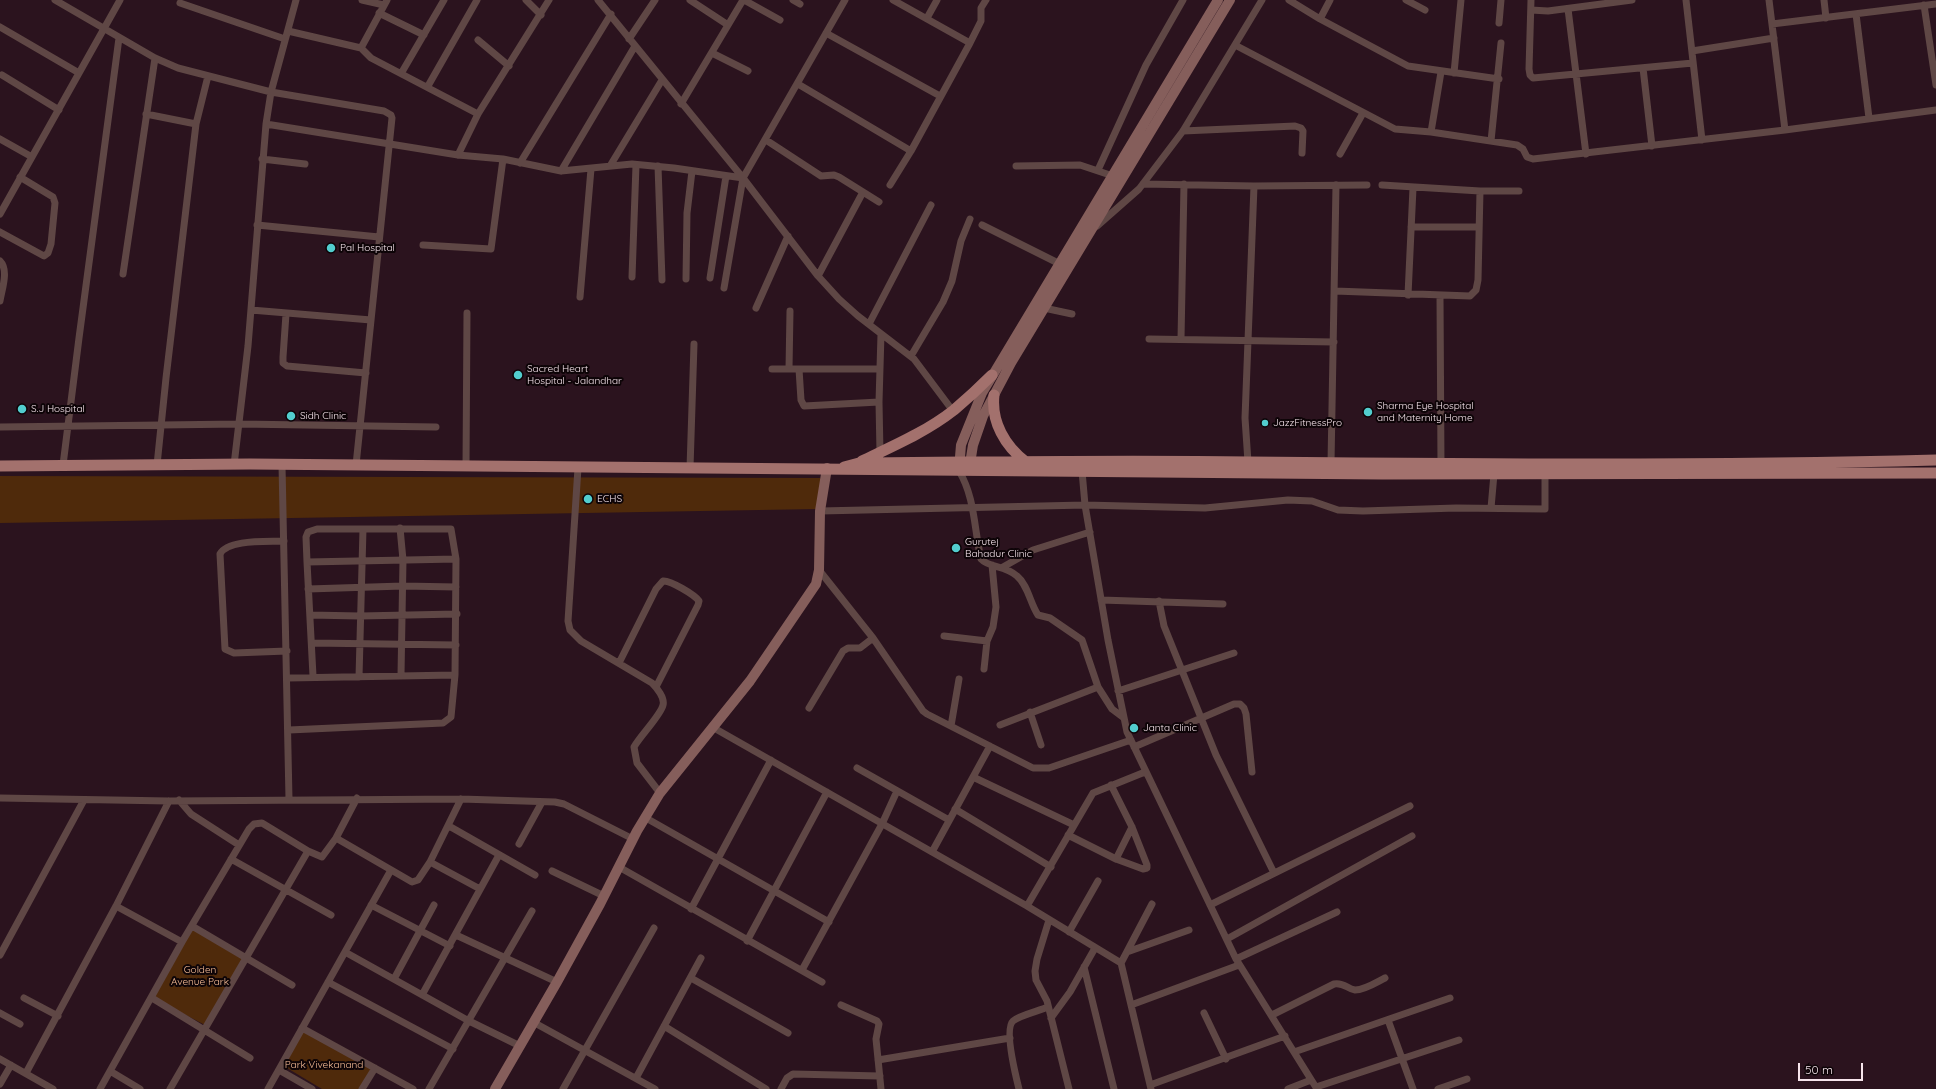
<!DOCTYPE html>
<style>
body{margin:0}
#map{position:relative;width:1936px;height:1089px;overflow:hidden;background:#2b131e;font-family:Quicksand,sans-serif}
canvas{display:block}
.scale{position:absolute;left:1798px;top:1063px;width:65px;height:18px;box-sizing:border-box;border:2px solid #f7e5ec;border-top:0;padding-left:5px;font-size:12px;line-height:14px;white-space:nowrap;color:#f7e5ec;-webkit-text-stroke:3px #0d0407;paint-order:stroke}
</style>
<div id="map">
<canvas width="1936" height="1089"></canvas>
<div class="scale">50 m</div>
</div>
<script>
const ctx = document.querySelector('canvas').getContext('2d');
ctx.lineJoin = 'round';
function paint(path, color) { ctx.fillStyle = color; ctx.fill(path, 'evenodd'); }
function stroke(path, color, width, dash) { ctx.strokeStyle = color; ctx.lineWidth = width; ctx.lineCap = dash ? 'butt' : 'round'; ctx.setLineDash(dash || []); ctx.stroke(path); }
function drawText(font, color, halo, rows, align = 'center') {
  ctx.font = font + ' Quicksand,sans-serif'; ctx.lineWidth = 4; ctx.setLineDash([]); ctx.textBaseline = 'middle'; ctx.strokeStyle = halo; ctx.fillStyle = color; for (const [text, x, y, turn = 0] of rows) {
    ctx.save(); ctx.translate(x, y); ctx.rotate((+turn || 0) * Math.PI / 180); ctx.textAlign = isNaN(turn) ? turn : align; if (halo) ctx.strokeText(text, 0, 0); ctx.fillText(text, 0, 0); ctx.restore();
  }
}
paint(new Path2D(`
 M0 476 820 478 821 479 818 509 0 523Z
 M193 927 245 958 205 1025 153 998Z
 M302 1029 373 1067 361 1089H322L282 1065Z`), '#4f2a0b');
stroke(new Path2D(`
 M55 0 155 58 178 68 271 92 384 111 391 115 392 118 356 465
 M362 0 384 5
 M526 0 541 15
 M598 0 743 178 818 276 839 299 858 316 914 359 953 411
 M690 0 728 25
 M744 0 780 20
 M793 0 800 4
 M893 0 970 43
 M1289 0 1320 19 1408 66 1499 79
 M1406 0 1425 10
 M1531 0 1529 69 1530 75 1533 78 1693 63
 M1686 0 1702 140
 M1769 0 1785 130
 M1824 0 1826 18
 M180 3 285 39
 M1924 5 1936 85
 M1568 9 1586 154
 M1531 10 1548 11 1632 0
 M379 13 424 35
 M1856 14 1869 118
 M927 18 937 0
 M1320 19 1330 0
 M1499 23 1501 0
 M1772 24 1936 4
 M0 27 79 73
 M288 31 361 48 387 0
 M826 33 940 96
 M629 39 655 0
 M478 40 509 66
 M1235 45 1395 129 1431 132 1517 145 1523 149 1527 157 1533 159 1785 130 1936 110
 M361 48 371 58 478 114 549 0
 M1692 51 1774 38
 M712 53 748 71
 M1643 68 1652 146
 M402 72 444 0
 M1454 73 1461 0
 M2 75 59 110
 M798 84 911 151
 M428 86 477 0
 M681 104 743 0
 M146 114 196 124
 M266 124 458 155 503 159 561 171 632 164 674 168 743 178 845 0
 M1183 131 1295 126 1301 128 1303 131 1302 153
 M1431 132 1441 72
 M0 139 32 157
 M766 140 821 176 834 175 839 177 879 202
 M1491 141 1501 43
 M1340 154 1363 113
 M458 155 478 114
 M262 159 305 164
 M520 163 611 14
 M610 166 662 80
 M658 166 662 280
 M1016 166 1080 165 1113 176
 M1098 170 1146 65 1183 0
 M561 171 635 46
 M1143 184 1254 186 1367 185
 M890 185 911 151 970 43 981 21V8L986 0
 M1382 185 1480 191H1519
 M0 214 120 0
 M257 225 379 237
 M982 225 1060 264
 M1097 226 1139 189 1183 131 1262 0
 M1411 227H1479
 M0 232 44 256 48 253 51 244 55 203 53 197 20 177
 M423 245 491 249 503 159
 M0 261C9 270 2 289 0 301
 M123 274 155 58
 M818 276 863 192
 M632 277 636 165
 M710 278 726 176
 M686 279 687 213 692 171
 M724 288 743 178
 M1335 291 1470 296 1476 290 1478 280 1480 191
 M1408 295 1413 188
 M1440 296 1441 466
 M580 297 591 169
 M756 308 788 236
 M1044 308 1072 314
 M251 310 371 320
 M286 314 283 357V363L287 366 366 373
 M869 324 931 205
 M1149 339 1334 342
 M1181 339 1184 184
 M911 356 943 302 952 281 961 241 970 219
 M772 369H880
 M789 369 790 311
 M799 369 801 400 804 406 879 402
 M0 427 240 424 436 427
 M880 453 879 402 881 334
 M1248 462 1245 418 1254 186
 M1331 463 1336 185
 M63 465 79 338 119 38
 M157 465 166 378 196 124 208 76
 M234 465 248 346 266 124 271 92 296 0
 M282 465 289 799
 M466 467 467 313
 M578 468 568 621 570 630 581 641 652 683C657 688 665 698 663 705 661 715 640 736 634 747L637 763 660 793
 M690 468 694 344
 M959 471C975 497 974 529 981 559 989 568 1005 565 1017 576 1028 585 1030 603 1038 615L1050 618 1082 640 1098 687 1112 709 1124 718
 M1082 471 1085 505 1108 640 1127 732 1236 959 1317 1089
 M1491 508 1494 474
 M820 511 1085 505 1205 508 1288 500 1312 501 1338 510 1363 511 1456 508 1545 509V474
 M400 528 403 560 401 675
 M284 541C268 542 228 539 220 554L225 649 234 653 287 651
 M1003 567 1033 550 1090 532
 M819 570 873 638 923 711 927 714 1033 768H1049L1131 740
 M308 589 403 586 456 587
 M1101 600 1223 604
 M1159 601 1164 626 1216 755 1274 873
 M310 615 360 616 457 614
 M944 636 987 641
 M312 643 456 645
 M619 663 656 589 663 581C670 580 695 595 699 601L698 605 656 687
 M984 669 987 641 993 627 996 607 992 565
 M313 676 307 562 456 559
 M359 677 363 529
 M288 678 455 675 456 559 451 529H317L308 532 306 537 307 562
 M1118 691 1234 653
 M809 708 843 651 848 648H860L873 638
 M1030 712 1041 745
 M1000 725 1098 687
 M951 726 959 679
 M714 728 1027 906 1121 963
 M289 730 443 723 451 717 455 675
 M1134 747 1234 704H1240L1244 708 1246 714 1252 772
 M857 768 949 820
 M973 777 1074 825
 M0 798 169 801 461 799 555 802 564 804 633 839
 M461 799 430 862 480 889
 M179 800 191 814 239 845
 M955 809 1051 867
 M646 818 829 922
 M449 826 535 875
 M1068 835 1116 859 1143 869 1147 868V865L1132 827 1111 785
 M336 838 412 882 418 880 430 862
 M519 844 542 802
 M932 852 990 746
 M231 859 331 915
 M1116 859 1132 827
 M619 867 822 982
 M552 871 604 896
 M371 905 450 946
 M1210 905 1410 806
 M116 906 182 942
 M1027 906 1093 793 1145 772
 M691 909 771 760
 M1049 920 1037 959 1035 971 1036 980 1047 1001 1069 1089
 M192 926 292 985
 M1069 932 1098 881
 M456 935 557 982
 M1227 939 1412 836
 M747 941 827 792
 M345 952 469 1021 520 1046
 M1127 952 1189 930
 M0 955 84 800
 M1236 959 1337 912
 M1084 967 1114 1089
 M802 970 882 824 897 791
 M691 978 788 1033
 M394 979 434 905
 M328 982 453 1049
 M422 995 499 855
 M24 998 58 1016
 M152 998 250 1058
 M841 1005 877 1021 879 1024 876 1039 881 1089
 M1131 1005 1239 965
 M0 1013 20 1024
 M1204 1013 1226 1059
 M1272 1015 1334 984C1344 982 1347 989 1355 990 1365 990 1377 982 1385 978
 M1051 1018 1070 992 1095 948
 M1388 1020 1413 1089
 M533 1022 655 1089
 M664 1026 766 1089
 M302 1028 413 1089
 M1294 1052 1450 998
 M0 1059 53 1089
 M878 1060 1010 1038
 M279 1070 312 1089
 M110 1071 140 1089
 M26 1073 116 906 169 801
 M636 1078 701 958
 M0 1084 11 1065
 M1150 1085 1285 1036
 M1316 1087 1459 1040
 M100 1089 182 942 249 829 254 824 262 823 308 851 322 857 336 838 357 798
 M170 1089 308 851
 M268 1089 391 870
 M362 1089 375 1068
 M429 1089 532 911
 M563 1089 654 928
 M781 1089 787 1078 793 1074 880 1076
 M1019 1089C1016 1077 1004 1029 1013 1021 1020 1015 1039 1011 1048 1007
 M1151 1089 1121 963 1152 904
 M1288 1089 1311 1080
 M1438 1089 1467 1079`), '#5f4745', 7);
stroke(new Path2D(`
 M959 469 961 445 982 393 1218 0
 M969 470 973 445 983 416 1011 363 1230 0
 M495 1089 557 982 600 904 637 831 660 793 750 681 816 584 819 570 820 511 827 468`), '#855e5b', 10);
stroke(new Path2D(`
 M994 395C991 422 1005 446 1026 462
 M862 461C893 446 926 432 954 410 967 399 980 387 992 375
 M0 466 250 464 1382 474 1936 473
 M844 467 859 463C989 462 1119 460 1249 462 1478 464 1707 466 1936 460`), '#a3716d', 11);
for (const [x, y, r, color] of [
 [331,248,5,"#52cdce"],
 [518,375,5,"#52cdce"],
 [22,409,5,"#52cdce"],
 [1368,412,5,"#52cdce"],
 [291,416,5,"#52cdce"],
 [1265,423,4,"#52cdce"],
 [588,499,5,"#52cdce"],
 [956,548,5,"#52cdce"],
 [1134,728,5,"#52cdce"]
]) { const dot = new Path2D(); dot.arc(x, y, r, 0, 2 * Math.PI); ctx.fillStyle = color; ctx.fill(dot); stroke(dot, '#0d0407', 1.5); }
drawText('10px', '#f7e5ec', '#0d0407', [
 ["Pal Hospital",340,248],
 ["Sacred Heart",527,369],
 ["Hospital - Jalandhar",527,381],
 ["Sharma Eye Hospital",1377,406],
 ["and Maternity Home",1377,418],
 ["S.J Hospital",31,409],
 ["Sidh Clinic",300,416],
 ["JazzFitnessPro",1273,423],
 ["ECHS",597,499],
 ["Gurutej",965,542],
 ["Bahadur Clinic",965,554],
 ["Janta Clinic",1143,728]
], 'left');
drawText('10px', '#f8be97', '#0d0407', [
 ["Golden",200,970],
 ["Avenue Park",200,982],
 ["Park Vivekanand",324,1065]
]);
</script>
